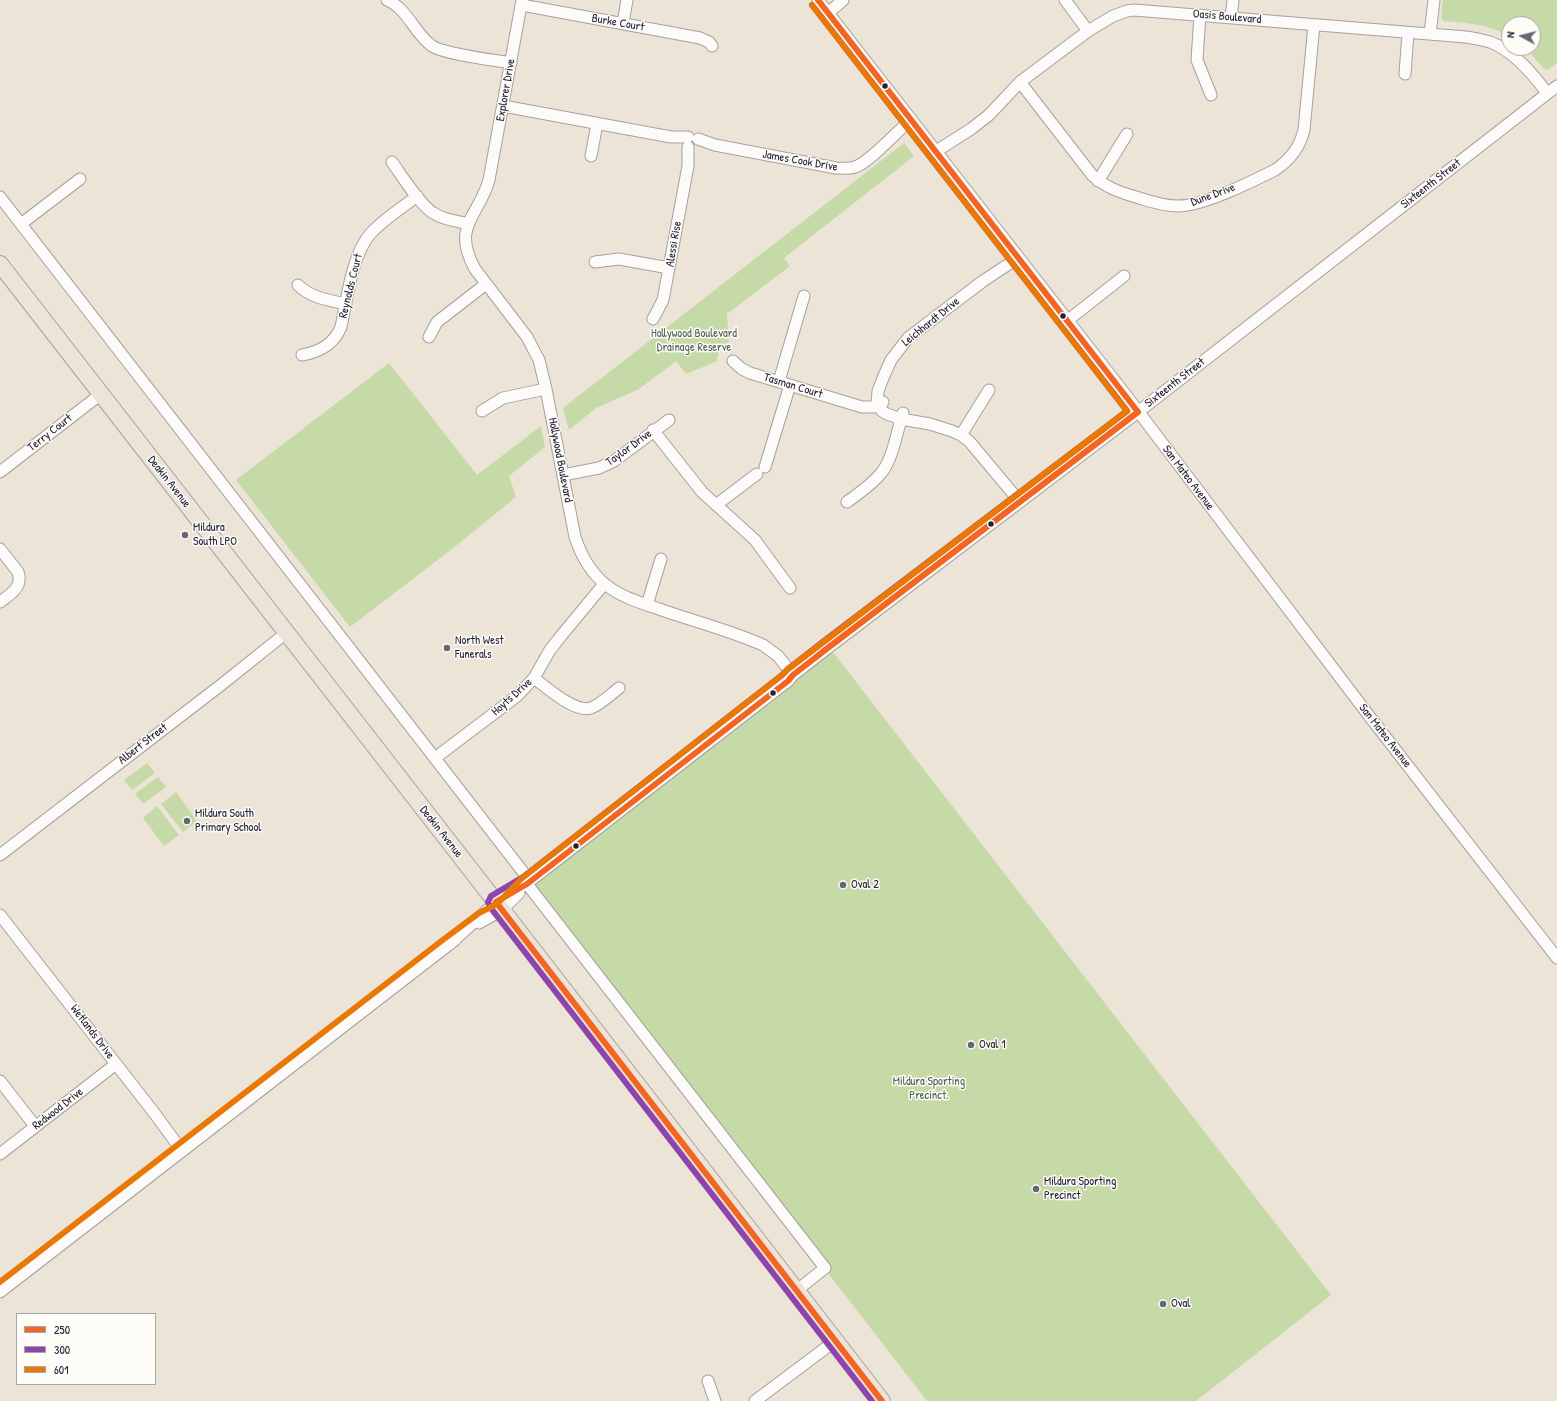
<!DOCTYPE html>
<style>
body{margin:0}
#map{position:relative;width:1557px;height:1401px;overflow:hidden;background:#ece4d7;font-family:"Patrick Hand",sans-serif}
canvas{display:block}
.legend{position:absolute;left:16px;top:1313px;width:140px;height:72px;box-sizing:border-box;background:#fdfcf7;border:1px solid #a5a5ac;margin:0;padding:5px 7px;list-style:none;font-size:12px;color:#22223b}
.legend li{display:flex;align-items:center;gap:8px;height:20px}
.legend b{width:20px;border:1px solid #a5a5ac}
.north{position:absolute;left:1501px;top:16px;width:40px;height:40px;box-sizing:border-box;background:#fdfcf7;border:1px solid #a5a5ac;border-radius:50%;rotate:277deg;font-size:11px;font-weight:700;line-height:16px;text-align:center;color:#22223b}
.north::after{content:'';display:block;margin:auto;width:14px;height:18px;background:#696672;clip-path:polygon(50% 0,100% 100%,50% 72%,0 100%)}
</style>
<div id="map">
<canvas width="1557" height="1401"></canvas>
<ul class="legend">
<li><b style="height:5px;background:#f26522"></b>250</li>
<li><b style="height:5px;background:#8e44ad"></b>300</li>
<li><b style="height:5px;background:#e97806"></b>601</li>
</ul>
<div class="north">N</div>
</div>
<script>
const ctx = document.querySelector('canvas').getContext('2d');
ctx.lineJoin = 'round';
function paint(path, color) { ctx.fillStyle = color; ctx.fill(path, 'evenodd'); }
function stroke(path, color, width, dash) { ctx.strokeStyle = color; ctx.lineWidth = width; ctx.lineCap = dash ? 'butt' : 'round'; ctx.setLineDash(dash || []); ctx.stroke(path); }
function drawText(font, color, halo, rows, align = 'center') {
  ctx.font = font + ' "Patrick Hand",sans-serif'; ctx.lineWidth = 3; ctx.setLineDash([]); ctx.textBaseline = 'middle'; ctx.strokeStyle = halo; ctx.fillStyle = color; for (const [text, x, y, turn = 0] of rows) {
    ctx.save(); ctx.translate(x, y); ctx.rotate((+turn || 0) * Math.PI / 180); ctx.textAlign = isNaN(turn) ? turn : align; if (halo) ctx.strokeText(text, 0, 0); ctx.fillText(text, 0, 0); ctx.restore();
  }
}
paint(new Path2D(`
 M1443 0H1557V63L1548 70 1544 69 1526 48H1533V24H1509V36C1489 24 1467 23 1444 21L1441 18Z
 M904 143 914 156 784 258 790 266 727 314 729 343 719 349 717 361 686 374 676 361 639 389 596 408 569 430 563 408Z
 M389 363 477 475 541 426 545 447 509 476 516 497 452 549 350 627 236 480Z
 M829 647 1331 1295 1196 1401H927L527 884Z
 M147 763 155 773 132 790 124 780Z
 M158 777 166 787 143 804 135 794Z
 M176 792 197 821 183 832 161 804Z
 M157 806 179 835 164 846 143 818Z`), '#c5daa7');
const minor = new Path2D(`
 M387 0C408 9 414 33 432 46 444 54 494 60 511 63
 M522 0 489 180C479 216 451 226 475 269L527 337 539 360 546 389 575 537C581 555 591 573 606 585 621 597 641 603 659 609 693 621 729 630 763 645L778 656 793 675
 M818 0 1125 394 1370 717 1557 958
 M1065 0 1088 31
 M522 5 700 38 709 42 712 46
 M828 13 843 0
 M1200 15 1197 60 1211 95
 M1231 18 1233 0
 M623 23 627 0
 M1430 34 1434 0
 M1405 74 1408 33
 M1020 82 1092 175C1105 187 1119 192 1136 197 1149 201 1163 206 1178 206 1203 206 1251 182 1275 170 1290 160 1300 147 1304 130L1314 25
 M503 106 671 137H688
 M698 139 715 145 836 168C842 168 849 169 855 167 870 162 897 131 911 120
 M935 152 971 129 989 115 1020 82 1088 31 1113 16 1127 11 1134 10 1466 37C1474 38 1482 40 1490 42 1514 51 1533 74 1547 93
 M591 156 597 124
 M392 162C402 176 421 207 435 214 445 220 457 221 468 224
 M1098 181 1127 134
 M0 197 530 881
 M21 224 80 179
 M1018 258 983 281 908 338 891 360 883 378 878 391 877 402 882 411 887 414 901 419 930 424 952 431 961 435 969 441 1020 502
 M595 262 619 259 669 268
 M298 285C311 298 328 300 346 304
 M653 319 663 300 688 166V147
 M1067 321 1124 276
 M429 337 437 322 486 284
 M302 355C320 352 334 344 341 327 347 299 352 254 371 233 384 219 402 208 417 196
 M733 361 742 369 750 373 862 407H879L883 402
 M779 381 804 296
 M482 411 503 398 546 389
 M653 430 702 492 755 540 790 588
 M961 435 989 390
 M765 467 790 385
 M0 472 101 394
 M563 475 599 468 614 461 669 420
 M847 502C859 493 873 484 882 472 893 458 897 431 903 413
 M716 505 757 474
 M0 549 18 572C23 587 11 594 0 602
 M647 605 661 559
 M534 678C547 688 575 713 591 708 601 704 610 695 619 688
 M435 758 517 696 534 678 550 650 561 636 604 584
 M0 855 221 685 286 633
 M527 884 825 1268 796 1291
 M0 915 155 1114 182 1151
 M479 923 502 910 519 893
 M449 945 496 902 530 881 788 681 793 675 829 647 1138 412 1557 86
 M0 1081 35 1126
 M0 1154 116 1064
 M0 1292 455 940
 M708 1381 715 1401
 M755 1401 835 1341`);
const highway = new Path2D(`
 M0 264 544 964 882 1401`);
stroke(minor, '#a5a19c', 13);
stroke(highway, '#a5a19c', 18);
stroke(minor, '#fcfbf9', 11);
stroke(highway, '#ece3d9', 16);
stroke(new Path2D(`
 M818 0 1138 412 829 647 793 675 788 681 527 884 496 902 882 1401`), '#f26522', 6);
stroke(new Path2D(`
 M812 5 1127 411 824 641 788 669 782 675 523 877 491 896 488 902 490 907 872 1401`), '#8e44ad', 6);
stroke(new Path2D(`
 M0 1282 444 939 479 913 497 904 522 878 782 675 788 669 1127 411 812 5`), '#e97806', 6);
for (const [x, y, r, color] of [
 [885,86,3.5,"#22223b"],
 [1063,316,3.5,"#22223b"],
 [991,524,3.5,"#22223b"],
 [185,535,4,"#696672"],
 [447,648,4,"#696672"],
 [773,693,3.5,"#22223b"],
 [187,821,4,"#696672"],
 [576,846,3.5,"#22223b"],
 [843,885,4,"#696672"],
 [971,1045,4,"#696672"],
 [1036,1189,4,"#696672"],
 [1163,1304,4,"#696672"]
]) { const dot = new Path2D(); dot.arc(x, y, r, 0, 2 * Math.PI); ctx.fillStyle = color; ctx.fill(dot); stroke(dot, '#fdfcf7', 1.5); }
drawText('12px', '#22223b', '#fdfcf7', [
 ["Oasis Boulevard",1227,17,5],
 ["Burke Court",618,23,10],
 ["Explorer Drive",506,90,-80],
 ["James Cook Drive",800,161,10],
 ["Sixteenth Street",1431,184,-38],
 ["Dune Drive",1213,195,-20],
 ["Alessi Rise",674,244,-80],
 ["Reynolds Court",351,286,-76],
 ["Leichhardt Drive",931,322,-39],
 ["Sixteenth Street",1175,383,-38],
 ["Tasman Court",793,386,17],
 ["Terry Court",50,433,-38],
 ["Taylor Drive",629,448,-36],
 ["Hollywood Boulevard",560,460,79],
 ["San Mateo Avenue",1188,478,53],
 ["Deakin Avenue",169,482,52],
 ["Hoyts Drive",512,697,-42],
 ["San Mateo Avenue",1385,736,52],
 ["Albert Street",143,744,-38],
 ["Deakin Avenue",441,832,52],
 ["Wetlands Drive",92,1032,53],
 ["Redwood Drive",58,1109,-38]
]);
drawText('12px', '#506053', '#fdfcf7', [
 ["Hollywood Boulevard",694,334],
 ["Drainage Reserve",694,348],
 ["Mildura Sporting",929,1082],
 ["Precinct.",929,1096]
]);
drawText('12px', '#22223b', '#fdfcf7', [
 ["Mildura",193,528],
 ["South LPO",193,542],
 ["North West",455,641],
 ["Funerals",455,655],
 ["Mildura South",195,814],
 ["Primary School",195,828],
 ["Oval 2",851,885],
 ["Oval 1",979,1045],
 ["Mildura Sporting",1044,1182],
 ["Precinct",1044,1196],
 ["Oval",1171,1304]
], 'left');
</script>
